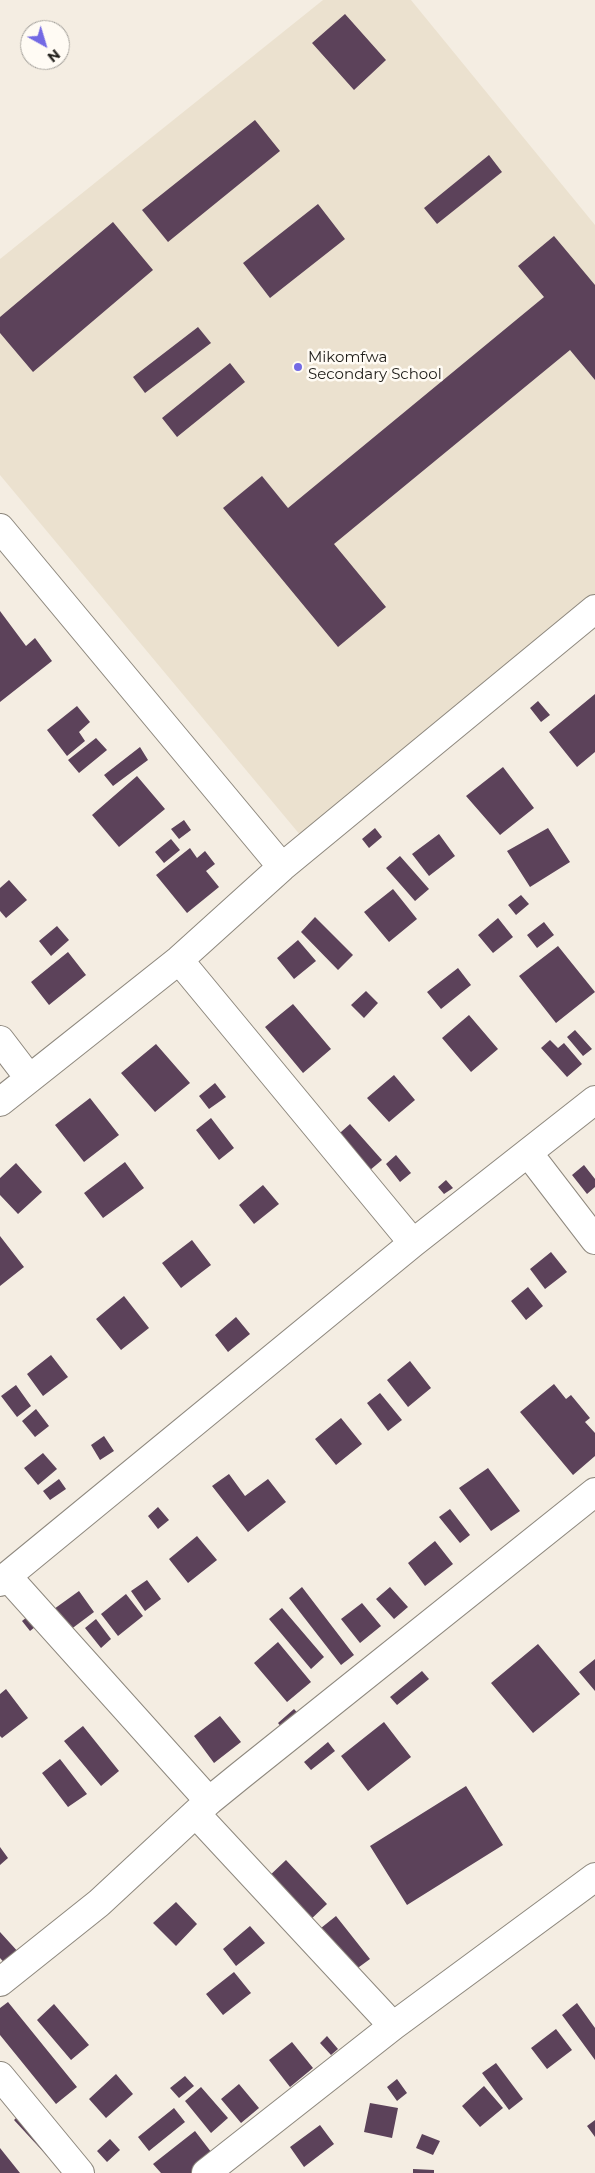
<!DOCTYPE html>
<style>
body{margin:0}
#map{position:relative;width:595px;height:2173px;overflow:hidden;background:#f4ede2;font-family:Montserrat,sans-serif}
canvas{display:block}
.north{position:absolute;left:20px;top:20px;width:50px;height:50px;box-sizing:border-box;background:#fffbf4;border:1px solid #a5a29c;border-radius:50%;rotate:141deg;font-size:14px;font-weight:700;line-height:20px;text-align:center;color:#1f1d19}
.north::after{content:'';display:block;margin:auto;width:18px;height:22px;background:#7369e4;clip-path:polygon(50% 0,100% 100%,50% 72%,0 100%)}
</style>
<div id="map">
<canvas width="595" height="2173"></canvas>
<div class="north">N</div>
</div>
<script>
const ctx = document.querySelector('canvas').getContext('2d');
ctx.lineJoin = 'round';
function paint(path, color) { ctx.fillStyle = color; ctx.fill(path, 'evenodd'); }
function stroke(path, color, width, dash) { ctx.strokeStyle = color; ctx.lineWidth = width; ctx.lineCap = dash ? 'butt' : 'round'; ctx.setLineDash(dash || []); ctx.stroke(path); }
function drawText(font, color, halo, rows, align = 'center') {
  ctx.font = font + ' Montserrat,sans-serif'; ctx.lineWidth = 5; ctx.setLineDash([]); ctx.textBaseline = 'middle'; ctx.strokeStyle = halo; ctx.fillStyle = color; for (const [text, x, y, turn = 0] of rows) {
    ctx.save(); ctx.translate(x, y); ctx.rotate((+turn || 0) * Math.PI / 180); ctx.textAlign = isNaN(turn) ? turn : align; if (halo) ctx.strokeText(text, 0, 0); ctx.fillText(text, 0, 0); ctx.restore();
  }
}
paint(new Path2D(`
 M323 0H411L595 225V596L301 836 0 475V259Z`), '#ebe1cf');
paint(new Path2D(`
 M345 14 386 60 354 90 312 43Z
 M255 120 280 151 168 242 142 210Z
 M489 155 502 172 437 224 424 208Z
 M318 204 345 239 270 298 243 263Z
 M113 222 153 270 33 372 0 333V317Z
 M554 236 595 285V380L570 350 334 544 386 607 338 647 223 508 262 476 288 508 544 297 518 266Z
 M198 327 211 343 145 393 133 377Z
 M230 363 245 382 177 437 162 418Z
 M0 611 26 646 35 638 52 661 0 702Z
 M595 694V752L577 767 549 732Z
 M538 701 550 715 541 722 530 708Z
 M77 706 90 722 79 732 85 741 67 756 47 730Z
 M96 738 107 750 79 773 68 760Z
 M140 747 148 760 113 786 104 775Z
 M503 767 534 808 500 835 466 796Z
 M137 776 165 809 119 847 92 815Z
 M184 820 191 830 179 839 171 829Z
 M375 828 382 837 369 848 362 839Z
 M548 828 570 862 530 887 507 851Z
 M439 834 455 856 429 876 412 854Z
 M171 839 180 850 164 863 155 852Z
 M190 848 197 858 205 851 215 864 206 871 219 887 187 913 156 875Z
 M400 856 429 889 415 901 386 868Z
 M9 880 27 900 6 918 0 911V888Z
 M393 889 417 919 389 942 364 912Z
 M521 895 529 904 516 915 508 905Z
 M315 917 353 955 338 970 301 932Z
 M498 918 513 937 493 953 478 935Z
 M544 922 554 935 537 948 527 935Z
 M57 926 69 940 51 956 39 941Z
 M298 940 316 961 294 979 277 958Z
 M558 946 595 992 556 1023 519 976Z
 M68 952 86 975 49 1005 31 982Z
 M458 968 471 985 441 1009 427 992Z
 M366 991 378 1003 364 1018 351 1005Z
 M293 1004 331 1049 303 1073 265 1027Z
 M469 1015 498 1049 471 1072 442 1038Z
 M575 1030 592 1049 583 1056 567 1037Z
 M550 1040 558 1048 564 1043 582 1064 567 1077 541 1048Z
 M156 1044 190 1083 155 1112 121 1073Z
 M394 1075 415 1100 389 1122 367 1098Z
 M215 1083 226 1097 209 1109 199 1096Z
 M90 1098 119 1135 84 1162 55 1125Z
 M211 1118 234 1148 219 1160 196 1130Z
 M350 1124 382 1160 363 1176 332 1140Z
 M396 1155 411 1173 400 1182 386 1164Z
 M125 1162 144 1188 103 1218 84 1193Z
 M16 1163 42 1192 18 1214 0 1195V1178Z
 M584 1165 595 1179V1187L587 1194 572 1175Z
 M446 1180 453 1188 444 1194 438 1187Z
 M263 1185 279 1204 254 1224 239 1205Z
 M0 1236 24 1267 0 1286Z
 M192 1240 211 1265 181 1288 162 1263Z
 M551 1252 567 1272 545 1289 530 1269Z
 M528 1287 543 1306 526 1320 511 1301Z
 M124 1296 149 1328 121 1350 96 1319Z
 M236 1317 250 1334 228 1352 215 1335Z
 M51 1355 68 1377 43 1396 27 1374Z
 M410 1361 431 1388 408 1407 387 1380Z
 M554 1384 566 1399 571 1395 590 1418 585 1422 595 1433V1456L573 1475 520 1412Z
 M16 1385 31 1406 17 1417 1 1396Z
 M380 1393 402 1420 388 1431 367 1403Z
 M36 1409 49 1426 35 1437 22 1421Z
 M341 1418 362 1444 336 1465 315 1439Z
 M104 1436 114 1451 100 1460 91 1445Z
 M43 1453 57 1469 38 1485 24 1468Z
 M488 1468 520 1511 491 1531 459 1488Z
 M229 1474 245 1496 268 1479 286 1502 248 1532 212 1486Z
 M59 1479 66 1489 50 1500 43 1491Z
 M158 1507 169 1520 158 1529 148 1516Z
 M450 1509 470 1535 460 1543 439 1517Z
 M197 1536 217 1560 188 1583 169 1559Z
 M435 1541 453 1564 425 1586 408 1563Z
 M147 1580 161 1599 145 1611 131 1591Z
 M302 1587 354 1655 341 1665 289 1598Z
 M390 1587 408 1607 394 1619 376 1599Z
 M79 1591 94 1612 70 1630 54 1609Z
 M126 1594 143 1616 118 1636 101 1614Z
 M362 1603 381 1626 360 1643 341 1619Z
 M282 1608 324 1657 311 1669 269 1619Z
 M32 1613 40 1623 30 1631 22 1621Z
 M96 1619 111 1639 101 1648 85 1628Z
 M278 1642 311 1682 287 1702 254 1663Z
 M538 1644 580 1694 533 1733 491 1683Z
 M595 1659V1691L579 1672Z
 M422 1671 429 1679 397 1705 390 1697Z
 M6 1689 28 1718 2 1738 0 1736V1694Z
 M294 1709 303 1719 286 1733 278 1723Z
 M220 1716 241 1742 214 1763 194 1736Z
 M384 1722 411 1757 368 1791 341 1756Z
 M83 1726 119 1771 101 1786 64 1741Z
 M328 1742 335 1751 311 1770 304 1762Z
 M60 1759 87 1794 68 1807 42 1773Z
 M466 1786 503 1845 407 1905 370 1846Z
 M0 1847 8 1858 0 1865Z
 M286 1860 327 1904 307 1923 266 1879Z
 M176 1902 197 1924 176 1946 153 1923Z
 M336 1916 370 1959 355 1970 321 1928Z
 M250 1926 265 1943 236 1966 223 1949Z
 M0 1932 20 1954 7 1966 0 1958Z
 M234 1972 251 1993 223 2015 206 1994Z
 M8 2002 77 2087 56 2104 0 2035V2008Z
 M577 2003 595 2028V2060L562 2015Z
 M54 2004 89 2045 71 2060 37 2020Z
 M556 2029 572 2050 547 2069 531 2048Z
 M327 2036 338 2049 331 2055 320 2043Z
 M292 2042 313 2068 290 2087 269 2060Z
 M496 2063 523 2099 509 2110 482 2073Z
 M116 2074 133 2094 106 2118 89 2099Z
 M185 2076 194 2086 179 2098 170 2088Z
 M397 2079 407 2093 397 2101 387 2087Z
 M239 2084 259 2108 241 2123 221 2099Z
 M484 2086 503 2108 480 2127 462 2106Z
 M201 2087 228 2118 211 2133 185 2101Z
 M370 2103 398 2108 392 2138 364 2132Z
 M174 2108 185 2122 149 2151 138 2137Z
 M21 2113 57 2151 49 2158 14 2120Z
 M595 2120V2137L587 2126Z
 M320 2125 334 2144 304 2167 290 2147Z
 M195 2131 218 2161 203 2173H161L153 2164Z
 M422 2134 440 2141 433 2155 416 2148Z
 M110 2139 120 2150 107 2162 97 2151Z
 M0 2148 20 2173H0Z
 M413 2169 434 2170V2173H413Z`), '#5c425a');
const minor = new Path2D(`
 M0 528 282 867
 M179 960 413 1243
 M0 1040 29 1078
 M0 1102 179 960 282 867 595 609
 M529 1154 595 1240
 M7 1576 209 1801
 M0 1582 413 1243 595 1100
 M196 1814 393 2026
 M0 1982 99 1903 209 1801 241 1775 595 1492
 M0 2076 80 2173
 M206 2173 393 2026 595 1877`);
stroke(minor, '#8e887e', 30);
stroke(minor, '#fff', 28);
for (const [x, y, r, color] of [
 [298,367,5,"#7369e4"]
]) { const dot = new Path2D(); dot.arc(x, y, r, 0, 2 * Math.PI); ctx.fillStyle = color; ctx.fill(dot); stroke(dot, '#fffbf4', 2); }
drawText('15px', '#1f1d19', '#fffbf4', [
 ["Mikomfwa",308,358],
 ["Secondary School",308,375]
], 'left');
</script>
